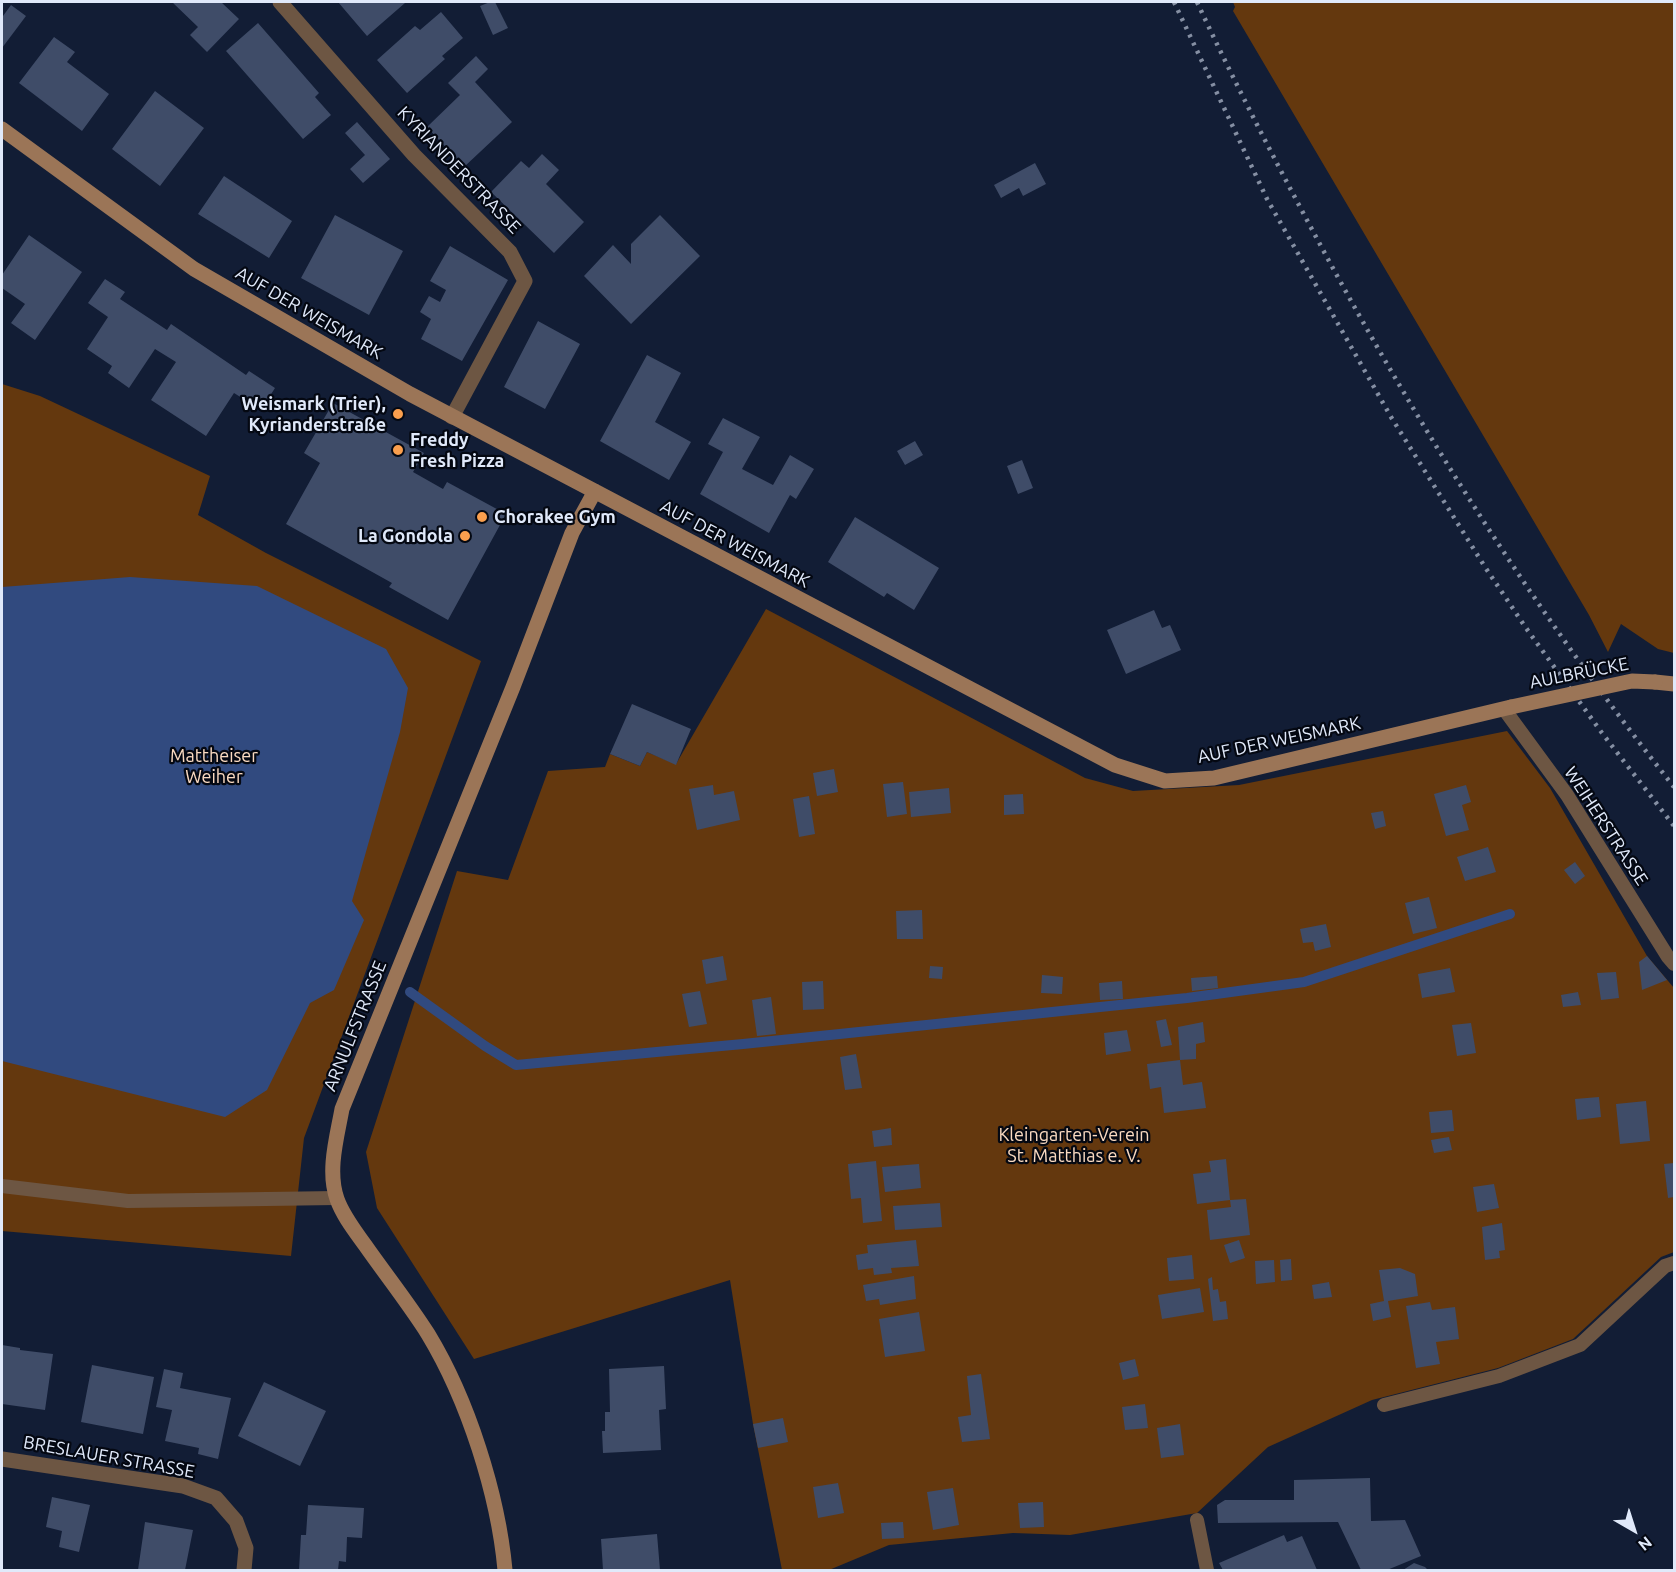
<!DOCTYPE html>
<meta charset="utf-8">
<style>
body{margin:0}
#map{position:relative;width:1676px;height:1572px;overflow:hidden;background:#121d35;font-family:Ubuntu,sans-serif}
canvas{display:block}
.frame{position:absolute;inset:0;border:3px solid #e0e9fa;pointer-events:none}
.north{position:absolute;left:1604px;top:1500px;width:60px;height:60px;-webkit-text-stroke:4px #040812;paint-order:stroke;rotate:141deg;font-size:16px;font-weight:700;line-height:24px;text-align:center;color:#e0e9fa}
.north::after{content:'';display:block;margin:auto;width:21px;height:27px;background:#e0e9fa;clip-path:polygon(50% 0,100% 100%,50% 72%,0 100%)}
</style>
<div id="map">
<canvas width="1676" height="1572"></canvas>
<div class="frame"></div>
<div class="north">N</div>
</div>
<script>
const ctx = document.querySelector('canvas').getContext('2d');
ctx.lineJoin = 'round';
function paint(path, color) { ctx.fillStyle = color; ctx.fill(path, 'evenodd'); }
function stroke(path, color, width, dash) { ctx.strokeStyle = color; ctx.lineWidth = width; ctx.lineCap = dash ? 'butt' : 'round'; ctx.setLineDash(dash || []); ctx.stroke(path); }
function drawText(font, color, halo, rows, align = 'center') {
  ctx.font = font + ' Ubuntu,sans-serif'; ctx.lineWidth = 4.5; ctx.setLineDash([]); ctx.textBaseline = 'middle'; ctx.strokeStyle = halo; ctx.fillStyle = color; for (const [text, x, y, turn = 0] of rows) {
    ctx.save(); ctx.translate(x, y); ctx.rotate((+turn || 0) * Math.PI / 180); ctx.textAlign = isNaN(turn) ? turn : align; if (halo) ctx.strokeText(text, 0, 0); ctx.fillText(text, 0, 0); ctx.restore();
  }
}
paint(new Path2D(`
 M1233 2H1674V653L1658 649 1621 624 1608 652 1589 615 1233 11 1235 7Z
 M2 384 40 396 210 476 198 515 266 553 481 661 304 1138 291 1256 2 1231Z
 M766 609 1085 778 1133 791 1239 785 1507 731 1550 788 1647 956 1674 988V1252L1661 1257 1573 1339 1498 1368 1372 1400 1268 1447 1197 1513 1070 1535 1013 1533 889 1545 829 1570H782L753 1424 730 1280 474 1359 377 1208 366 1152 457 871 508 880 548 771 605 767 610 754 640 766 647 752 676 764Z`), '#64380e');
paint(new Path2D(`
 M130 577 257 586 386 649 408 688 400 732 352 901 364 920 334 990 310 1003 267 1090 225 1117 2 1061V587Z`), '#314a7f');
stroke(new Path2D(`
 M410 992 485 1046 516 1065 743 1044 1187 998 1304 982 1510 914`), '#314a7f', 10);
paint(new Path2D(`
 M172 2H221L239 19 207 52 190 35 198 27Z
 M338 2H404L405 3 367 36Z
 M490 2H495L508 28 493 35 480 6Z
 M11 5 26 16 2 48V15L3 16Z
 M441 12 463 38 442 56 445 59 407 93 377 60 415 26 420 30Z
 M258 23 319 93 315 97 331 115 303 139 226 51Z
 M54 37 75 52 67 62 109 94 82 131 19 83Z
 M476 56 488 69 475 82 512 122 464 167 427 127 460 95 448 83Z
 M155 91 204 128 160 186 112 149Z
 M357 122 390 159 363 183 350 169 365 155 345 133Z
 M542 154 559 170 546 184 584 222 554 253 491 192 521 161 529 168Z
 M1035 163 1046 184 1023 196 1019 188 1001 198 994 185Z
 M224 176 292 221 269 258 198 214Z
 M335 215 403 251 369 315 301 278Z
 M660 215 700 256 631 324 584 276 613 245 631 264V244Z
 M29 235 82 272 35 340 11 323 25 304 2 288V275Z
 M450 246 508 280 462 361 421 339 431 319 420 312 429 296 440 302 446 290 430 281Z
 M105 279 125 292 120 299 167 330 171 324 246 375 249 371 275 388 261 410 234 393 206 436 151 400 176 362 155 349 129 388 108 373 112 366 87 349 108 317 88 303Z
 M538 321 580 344 545 409 504 387Z
 M647 355 681 373 655 422 691 442 669 480 600 441Z
 M333 403 424 453 413 472 443 489 447 482 506 514 448 620 389 587 392 583 286 524 320 463 304 453Z
 M723 418 760 437 742 469 773 485 790 455 814 469 796 499 790 495 769 533 700 494 723 452 708 444Z
 M915 441 923 455 905 465 897 451Z
 M1022 460 1033 488 1018 494 1007 466Z
 M855 517 939 568 914 610 887 593 884 597 828 562Z
 M1154 610 1162 628 1170 625 1181 650 1126 674 1107 630Z
 M632 704 691 729 676 765 647 752 640 766 610 754Z
 M834 769 838 792 817 796 813 773Z
 M903 782 907 814 887 817 883 784Z
 M713 785 714 795 734 791 740 820 697 830 689 789Z
 M1466 785 1471 802 1462 805 1469 830 1446 836 1434 794Z
 M949 788 951 813 911 817 909 792Z
 M1023 794 1024 814 1004 815V795Z
 M809 796 815 834 799 837 793 799Z
 M1383 811 1386 826 1375 829 1371 813Z
 M1488 847 1496 872 1465 881 1457 857Z
 M1575 862 1585 876 1575 884 1564 870Z
 M1429 897 1437 928 1413 934 1405 903Z
 M922 910 923 939H897L896 911Z
 M1326 924 1331 947 1315 951 1313 942 1303 943 1300 929Z
 M723 956 727 980 706 984 702 960Z
 M1647 956 1667 980 1642 990 1639 962Z
 M930 966 943 967 942 979 929 978Z
 M1450 968 1455 992 1422 998 1418 974Z
 M1616 972 1619 998 1601 1000 1597 973Z
 M1042 975 1063 977 1062 994 1041 993Z
 M1217 976 1218 988 1192 991 1191 978Z
 M823 981 824 1009 803 1010 802 982Z
 M1122 981 1123 999 1100 1000 1099 983Z
 M700 991 707 1024 689 1027 682 994Z
 M1578 992 1581 1005 1563 1007 1561 995Z
 M771 997 776 1034 757 1036 752 1000Z
 M1166 1019 1172 1045 1161 1047 1156 1021Z
 M1203 1022 1205 1042 1196 1044V1059L1180 1060 1178 1027Z
 M1471 1023 1476 1053 1457 1056 1452 1025Z
 M1127 1030 1131 1051 1106 1055 1104 1033Z
 M856 1054 862 1088 845 1090 840 1057Z
 M1180 1060 1183 1085 1202 1082 1206 1108 1164 1113 1161 1087 1150 1089 1147 1064Z
 M1599 1097 1601 1117 1577 1120 1575 1099Z
 M1646 1101 1650 1141 1620 1144 1616 1104Z
 M1452 1110 1454 1131 1431 1133 1429 1112Z
 M891 1128 892 1145 874 1147 872 1131Z
 M1449 1137 1452 1150 1434 1153 1431 1140Z
 M1226 1159 1230 1200 1197 1204 1193 1174 1211 1172 1209 1161Z
 M876 1161 882 1221 863 1223 861 1198 851 1199 848 1164Z
 M1674 1163V1197L1668 1198 1664 1164Z
 M919 1164 921 1188 885 1192 882 1167Z
 M1494 1184 1499 1208 1477 1212 1473 1187Z
 M1246 1199 1250 1235 1210 1240 1207 1210 1231 1207 1230 1200Z
 M940 1203 942 1227 895 1230 893 1206Z
 M1502 1223 1505 1250 1499 1251 1500 1258 1485 1260 1482 1227Z
 M916 1240 919 1266 891 1268 892 1273 874 1275 873 1268 858 1270 856 1255 868 1253 867 1245Z
 M1239 1240 1245 1258 1230 1263 1224 1245Z
 M1192 1255 1194 1279 1169 1281 1167 1258Z
 M1291 1259 1292 1280 1281 1281 1280 1260Z
 M1274 1260 1275 1282 1256 1284 1255 1261Z
 M1400 1268 1415 1274 1418 1296 1388 1301 1391 1317 1373 1321 1370 1304 1384 1301 1379 1270Z
 M914 1276 916 1299 880 1305 879 1299 866 1301 863 1285Z
 M1212 1277 1213 1290 1218 1289 1220 1302 1226 1301 1228 1319 1213 1321 1208 1279Z
 M1329 1282 1332 1297 1314 1299 1312 1285Z
 M1200 1288 1204 1312 1162 1319 1158 1295Z
 M1430 1302 1432 1310 1455 1307 1459 1339 1436 1342 1440 1364 1416 1368 1406 1306Z
 M919 1312 925 1351 885 1357 879 1319Z
 M2 1345 20 1348V1350L53 1354 45 1410 2 1404Z
 M1135 1359 1139 1376 1123 1380 1119 1363Z
 M92 1365 154 1377 143 1434 81 1422Z
 M664 1366 666 1409 659 1410 661 1450 603 1453 602 1431H605V1412H610L609 1369Z
 M164 1369 183 1373 180 1388 231 1398 218 1459 198 1454 199 1448 165 1441 172 1410 156 1407Z
 M981 1374 990 1439 962 1442 958 1417 971 1415 967 1376Z
 M264 1382 326 1411 300 1466 238 1436Z
 M1145 1404 1148 1428 1125 1430 1122 1407Z
 M783 1418 788 1442 758 1448 753 1424Z
 M1180 1424 1184 1455 1161 1458 1157 1428Z
 M1370 1478 1371 1521 1405 1520 1421 1556 1387 1570H1361L1338 1522 1218 1523 1217 1505 1225 1500H1294V1480Z
 M838 1483 844 1513 818 1518 813 1487Z
 M953 1488 959 1525 933 1530 927 1492Z
 M52 1497 90 1505 79 1552 59 1547 62 1531 46 1527Z
 M1043 1502 1044 1527 1020 1528 1018 1503Z
 M308 1505 364 1508 362 1538 347 1537 346 1562 339 1561 338 1570H299L301 1535H306Z
 M145 1522 193 1530 185 1570H138Z
 M903 1522 904 1538 882 1539 881 1523Z
 M657 1534 660 1570H603L601 1539Z
 M1284 1535 1287 1542 1302 1536 1317 1570H1223L1219 1563Z
 M1414 1563 1425 1567 1428 1570H1403Z`), '#3f4c68');
stroke(new Path2D(`
 M1504 709 1567 795 1668 957 1674 964
 M2 1186 128 1201 336 1198
 M1384 1405 1499 1376 1580 1345 1665 1266 1674 1263
 M1197 1520 1207 1570`), '#6d5643', 14);
stroke(new Path2D(`
 M280 2 414 155 510 252 525 281 452 417
 M2 1459 183 1486 216 1498 236 1521 246 1548 244 1570`), '#6d5643', 15);
stroke(new Path2D(`
 M2 129 194 269 410 394 1115 765 1165 781 1214 778 1511 707
 M1655 682 1674 684
 M505 1570C498 1494 468 1400 428 1334 409 1304 386 1275 365 1245 355 1231 343 1216 337 1199 327 1171 337 1137 342 1109L513 687 572 533 595 491`), '#9b7557', 15);
stroke(new Path2D(`
 M1174 2 1267 199 1391 417 1485 567 1526 628 1602 733 1674 826
 M1197 2C1238 90 1283 176 1329 261 1430 446 1543 622 1674 787`), '#858fa3', 4.5, [3, 6]);
stroke(new Path2D(`
 M1511 707 1632 681 1655 682`), '#9b7557', 15);
for (const [x, y, r, color] of [
 [398,414,6,"#fa9f4e"],
 [398,450,6,"#fa9f4e"],
 [482,517,6,"#fa9f4e"],
 [465,536,6,"#fa9f4e"]
]) { const dot = new Path2D(); dot.arc(x, y, r, 0, 2 * Math.PI); ctx.fillStyle = color; ctx.fill(dot); stroke(dot, '#040812', 2); }
drawText('18px', '#e0e9fa', '#040812', [
 ["KYRIANDERSTRASSE",459,170,46],
 ["AUF DER WEISMARK",309,313,30],
 ["AUF DER WEISMARK",735,544,28],
 ["AULBRÜCKE",1579,673,-11],
 ["AUF DER WEISMARK",1279,740,-12],
 ["WEIHERSTRASSE",1606,826,57],
 ["ARNULFSTRASSE",355,1026,-68],
 ["BRESLAUER STRASSE",109,1457,10]
]);
drawText('bold 18px', '#e0e9fa', '#040812', [
 ["Weismark (Trier),",386,404],
 ["Kyrianderstraße",386,425],
 ["Freddy",410,440,"left"],
 ["Fresh Pizza",410,461,"left"],
 ["Chorakee Gym",494,517,"left"],
 ["La Gondola",453,536]
], 'right');
drawText('18px', '#fadac1', '#040812', [
 ["Mattheiser",214,756],
 ["Weiher",214,777],
 ["Kleingarten-Verein",1074,1135],
 ["St. Matthias e. V.",1074,1156]
]);
</script>
